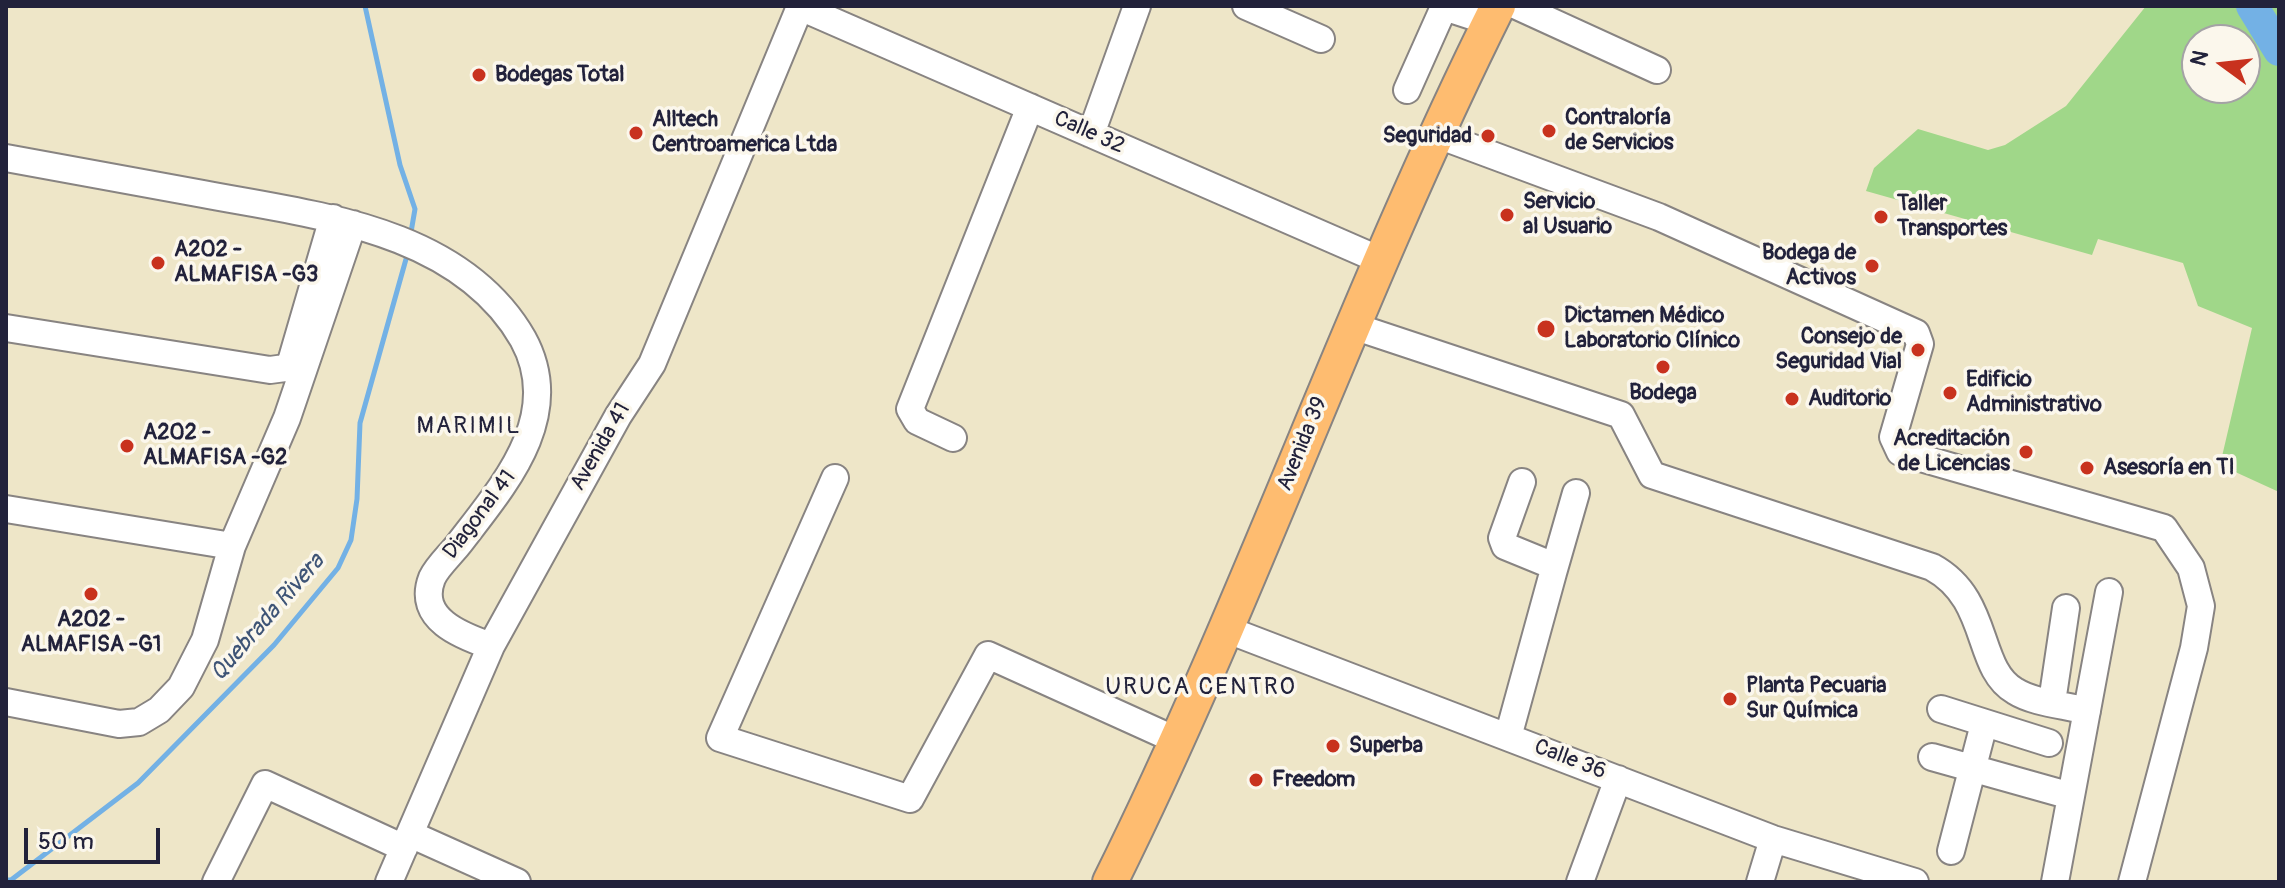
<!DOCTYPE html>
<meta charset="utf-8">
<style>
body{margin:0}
#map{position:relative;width:2285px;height:888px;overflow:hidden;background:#eee6c8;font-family:Pangolin,sans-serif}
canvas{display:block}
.frame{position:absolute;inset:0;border:8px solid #22223b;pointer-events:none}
.north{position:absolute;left:2181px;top:24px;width:80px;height:80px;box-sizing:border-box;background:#fbf7ec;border:2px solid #a4a2a5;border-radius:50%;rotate:285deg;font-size:22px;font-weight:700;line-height:32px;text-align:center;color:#22223b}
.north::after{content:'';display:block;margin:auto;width:28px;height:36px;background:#c8321e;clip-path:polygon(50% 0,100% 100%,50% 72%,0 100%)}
.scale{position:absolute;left:24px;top:828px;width:136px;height:36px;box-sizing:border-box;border:4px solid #22223b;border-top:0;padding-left:10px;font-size:24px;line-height:28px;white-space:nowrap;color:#22223b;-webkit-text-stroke:6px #fbf7ec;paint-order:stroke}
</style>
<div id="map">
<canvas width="2285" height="888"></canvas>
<div class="frame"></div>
<div class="north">N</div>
<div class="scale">50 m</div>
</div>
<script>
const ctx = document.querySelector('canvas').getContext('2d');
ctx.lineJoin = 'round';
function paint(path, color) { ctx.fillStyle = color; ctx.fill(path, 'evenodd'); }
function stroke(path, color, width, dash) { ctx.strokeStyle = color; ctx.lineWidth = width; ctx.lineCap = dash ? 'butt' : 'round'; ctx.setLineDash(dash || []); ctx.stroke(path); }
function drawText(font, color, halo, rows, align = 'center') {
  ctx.font = font + ' Pangolin,sans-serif'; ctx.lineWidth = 7; ctx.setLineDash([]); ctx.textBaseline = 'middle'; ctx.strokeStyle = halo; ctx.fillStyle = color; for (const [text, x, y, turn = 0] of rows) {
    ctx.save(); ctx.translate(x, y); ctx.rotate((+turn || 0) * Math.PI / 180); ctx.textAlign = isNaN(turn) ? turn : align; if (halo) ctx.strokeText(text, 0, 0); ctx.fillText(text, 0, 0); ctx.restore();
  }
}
paint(new Path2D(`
 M2146 6H2279V492L2220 465 2252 328 2198 306 2183 263 2098 239 2092 255 1866 191 1874 168 1918 129 1988 150 2005 145 2066 106ZM2197 40H2245V88H2197Z`), '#a0d789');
stroke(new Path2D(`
 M365 6 400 165 415 209 410 238
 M6 880H11L138 783 274 645 338 568 351 540 357 499 360 423 408 252`), '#73b1e5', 5);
stroke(new Path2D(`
 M2252 6 2279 50`), '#73b1e5', 32);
const minor = new Path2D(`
 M798 6 1380 260
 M1246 6 1321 39
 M1517 6 1657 70
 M1407 90 1444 7 1490 22
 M1091 134 1137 6
 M1438 135 1659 217 1916 333 1920 344 1893 437 1900 452 2164 528 2191 568 2201 606 2194 648 2132 882
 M6 158C72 170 137 182 203 194 315 215 460 229 523 339 566 417 502 487 458 545 450 555 437 567 432 578 416 619 462 636 491 646
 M1350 325 1621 415 1652 475 1932 567C1991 599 1975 668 2015 691 2034 703 2065 705 2087 711
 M6 328 270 370 285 368 291 362 333 218
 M953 438 917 421 910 409 1030 107
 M835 478 720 738 910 799 988 655 1178 741
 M6 509 232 546
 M1553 573 1576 493
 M1228 630 1773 839 1915 882
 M6 702 119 724 139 722 159 710 181 687 205 640 232 546 287 418 353 224
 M2052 702 2066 608
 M1941 709 2049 743
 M1508 737 1553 573 1549 564 1505 546 1502 538 1522 482
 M1932 757 2071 796
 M410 834 517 882
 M1951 851 1984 724
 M216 882 265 784 404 848
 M389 882 491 646 618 416 652 364 800 7
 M1580 882 1618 779
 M1760 882 1773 839
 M2055 882 2109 592`);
const major = new Path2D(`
 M1110 882C1252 596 1355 292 1498 6`);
stroke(minor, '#888482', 30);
stroke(major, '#888482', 38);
stroke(minor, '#fff', 26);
stroke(major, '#febc70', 34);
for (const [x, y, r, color] of [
 [479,75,8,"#c8321e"],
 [1549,131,8,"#c8321e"],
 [636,133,8,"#c8321e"],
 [1488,136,8,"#c8321e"],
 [1507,215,8,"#c8321e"],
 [1881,217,8,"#c8321e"],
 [158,263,8,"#c8321e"],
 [1872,266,8,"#c8321e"],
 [1546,329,10,"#c8321e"],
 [1918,350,8,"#c8321e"],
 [1663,367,8,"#c8321e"],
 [1950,393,8,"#c8321e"],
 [1792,399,8,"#c8321e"],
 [127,446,8,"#c8321e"],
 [2026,452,8,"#c8321e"],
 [2087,468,8,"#c8321e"],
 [91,594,8,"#c8321e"],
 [1730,699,8,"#c8321e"],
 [1333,746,8,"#c8321e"],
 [1256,780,8,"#c8321e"]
]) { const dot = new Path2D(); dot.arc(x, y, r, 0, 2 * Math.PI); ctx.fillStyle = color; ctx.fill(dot); stroke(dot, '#fbf7ec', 3); }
drawText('bold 22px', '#22223b', '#fbf7ec', [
 ["Bodegas Total",495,75],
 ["Contraloría",1565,118],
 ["de Servicios",1565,143],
 ["Alltech",652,120],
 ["Centroamerica Ltda",652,145],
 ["Seguridad",1472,136,"right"],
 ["Servicio",1523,202],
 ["al Usuario",1523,227],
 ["Taller",1897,204],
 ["Transportes",1897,229],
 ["A202 -",174,250],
 ["ALMAFISA -G3",174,275],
 ["Bodega de",1856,253,"right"],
 ["Activos",1856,278,"right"],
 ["Dictamen Médico",1564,316],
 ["Laboratorio Clínico",1564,341],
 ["Consejo de",1902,337,"right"],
 ["Seguridad Vial",1902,362,"right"],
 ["Edificio",1966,380],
 ["Administrativo",1966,405],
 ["Bodega",1663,393,"center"],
 ["Auditorio",1808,399],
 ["A202 -",143,433],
 ["ALMAFISA -G2",143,458],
 ["Acreditación",2010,439,"right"],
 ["de Licencias",2010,464,"right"],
 ["Asesoría en TI",2103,468],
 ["A202 -",91,620,"center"],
 ["ALMAFISA -G1",91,645,"center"],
 ["Planta Pecuaria",1746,686],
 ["Sur Química",1746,711],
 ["Superba",1349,746],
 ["Freedom",1272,780]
], 'left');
drawText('22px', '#22223b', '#fbf7ec', [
 ["Calle 32",1089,133,24],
 ["Avenida 39",1303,444,-68],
 ["Avenida 41",601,447,-60],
 ["Diagonal 41",480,515,-53],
 ["Calle 36",1570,760,21]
]);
ctx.letterSpacing = '2px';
drawText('24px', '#22223b', '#fbf7ec', [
 ["MARIMIL",469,427],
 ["URUCA CENTRO",1201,688]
]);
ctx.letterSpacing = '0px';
drawText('italic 24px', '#3e5476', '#fbf7ec', [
 ["Quebrada Rivera",268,618,-49]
]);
</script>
